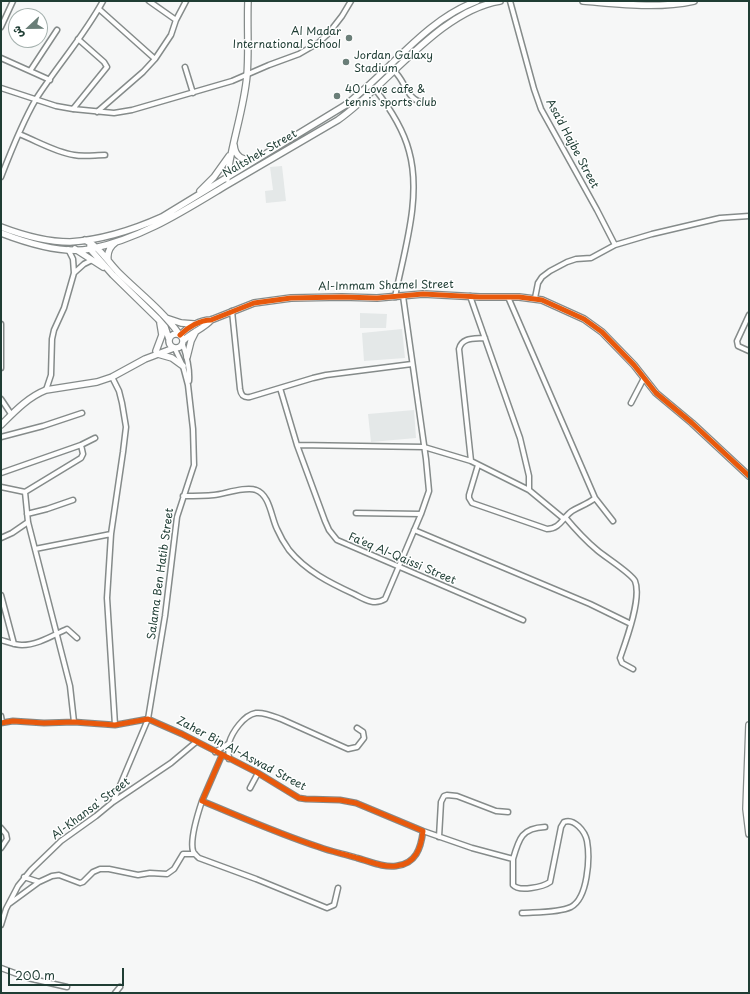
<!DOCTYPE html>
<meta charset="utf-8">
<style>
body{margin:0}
#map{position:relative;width:750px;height:994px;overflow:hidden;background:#f6f7f7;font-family:"Playpen Sans","Playpen Sans Arabic",sans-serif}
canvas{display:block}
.frame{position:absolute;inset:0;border:2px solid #1f3d34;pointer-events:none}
.north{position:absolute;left:8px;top:8px;width:40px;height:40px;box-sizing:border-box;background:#fff;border:1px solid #a5b1ae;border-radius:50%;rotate:248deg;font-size:11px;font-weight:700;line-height:16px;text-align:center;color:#1f3d34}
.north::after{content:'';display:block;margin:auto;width:14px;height:18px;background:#6a7e78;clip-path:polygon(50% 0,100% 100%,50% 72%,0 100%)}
.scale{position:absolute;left:8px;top:968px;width:116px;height:18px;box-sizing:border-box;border:2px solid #1f3d34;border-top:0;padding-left:5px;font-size:12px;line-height:14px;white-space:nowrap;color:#1f3d34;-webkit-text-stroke:3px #fff;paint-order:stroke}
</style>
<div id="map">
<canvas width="750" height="994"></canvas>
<div class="frame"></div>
<div class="north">ش</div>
<div class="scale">200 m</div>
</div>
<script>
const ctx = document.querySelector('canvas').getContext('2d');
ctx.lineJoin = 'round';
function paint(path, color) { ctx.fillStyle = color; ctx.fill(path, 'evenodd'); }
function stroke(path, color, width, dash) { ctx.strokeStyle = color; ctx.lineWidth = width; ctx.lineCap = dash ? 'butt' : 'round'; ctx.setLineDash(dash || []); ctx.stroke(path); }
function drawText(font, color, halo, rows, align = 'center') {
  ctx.font = font + ' "Playpen Sans",sans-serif'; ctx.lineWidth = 3; ctx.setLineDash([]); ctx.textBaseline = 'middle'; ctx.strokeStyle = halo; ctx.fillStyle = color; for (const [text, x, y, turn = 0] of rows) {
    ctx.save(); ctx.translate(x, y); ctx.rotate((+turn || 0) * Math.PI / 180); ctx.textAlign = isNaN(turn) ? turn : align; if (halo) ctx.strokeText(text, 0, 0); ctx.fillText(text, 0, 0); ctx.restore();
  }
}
paint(new Path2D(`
 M282 166 286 201 266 203 265 191 273 190 270 167Z
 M360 313 387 314 386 328H360Z
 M402 329 405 358 364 361 362 333Z
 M414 410 416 438 371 442 368 414Z`), '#e4e8e8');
const street = new Path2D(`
 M149 1 176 20
 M510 1 534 89 541 109 597 210 615 245
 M99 9 155 59
 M1 27 13 1
 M1 58 30 71
 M185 67 193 93
 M394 71C406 81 406 100 424 103
 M50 80 30 71 57 30
 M1 88 56 106 73 109 114 113 132 110 232 81 269 65 299 54 318 43 328 34 342 16 351 1
 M375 89C389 107 403 128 409 151 422 197 404 251 395 297
 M73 109 107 67 104 62 78 39
 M97 112 143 72 155 59 171 35 176 20 186 1
 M19 134C37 141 55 152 74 155 84 157 95 155 105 155
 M1 177C11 151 22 123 36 99 57 66 84 36 103 1
 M74 273 84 264 92 260
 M470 296 520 438 529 476V490
 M508 297 595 498 613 521
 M535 298 538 283 542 277 550 271 567 262 576 259 591 258 615 245 652 234 720 218 749 216
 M232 311 240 389C241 395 243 398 250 397L313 378 326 375 412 364
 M749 315 737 341 738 346 749 351
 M1 324V368
 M183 345C187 357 190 368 189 381
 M112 377 119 391 122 403 126 427 123 452 111 534 107 598 115 725
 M280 388 297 445 325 521 329 530 337 540 523 620
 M46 390 51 375 52 339 54 330 64 308 74 273 73 259 68 249
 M1 399 11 414
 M631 403 644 378
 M1 437 43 426 82 413
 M297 445 424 447 471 461 529 490 564 519
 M471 461 459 349C462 337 474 339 485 338
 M478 465 469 495V498L472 503 547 529C560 529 563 517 572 511 580 506 588 504 595 498
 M1 473 81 445 95 438
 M1 487 25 492 81 458 83 454 81 445
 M25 492 28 522 70 686 74 722
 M183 496C193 496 204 496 214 495 224 494 246 486 256 490 270 495 271 517 277 529 280 536 284 543 289 550 306 571 330 583 354 594 364 599 374 606 385 599L421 514 429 491 426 459 403 296
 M356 513 421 514
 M27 514 47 509 73 500
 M565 517C575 529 585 540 597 550 605 557 631 573 635 581 642 598 626 641 620 658L622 663 633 669
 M414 530 590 604 631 624
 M1 538 12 533 28 522
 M35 549 111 534
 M1 595 14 644
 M1 640C8 642 15 645 22 645 38 645 53 635 67 629L77 638
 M1 716 2 722
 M1 723 13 721 44 723 74 722 115 725 148 719 182 734 258 773 299 798 306 799 340 800 356 803 423 831C421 848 416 864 396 866 383 868 369 861 357 858 345 854 332 852 319 847 279 834 241 817 202 801L222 755
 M215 752 228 744
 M229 759C229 754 227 747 229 743 232 732 244 715 256 713 264 712 273 716 281 719L348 749 357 747 364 738 363 732 357 728
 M250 788 258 773
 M202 801C198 813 190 840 193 851 194 854 197 856 199 858L256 879 327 908 334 905 338 888
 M113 802 148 719 165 616 177 517 194 465 193 429 188 385 183 366 175 349
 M1 828 6 834 7 839 1 848
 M423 831 472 848 513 859V885C519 892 543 887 550 882L561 827 564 822C574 818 585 831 587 841 590 858 588 898 571 907 558 913 535 912 522 913
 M439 837 441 802 444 796 447 795 457 796 496 811 508 812
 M513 859C519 838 522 828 545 827
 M24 877 39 882 52 876 59 875 80 883 83 882 93 872 100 869H109L138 875 150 873 167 874 174 869 183 854H195
 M9 904 39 882
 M1 925 6 909 18 886 31 870 61 841 96 816 113 802 171 763 196 742
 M1 968 28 978 67 987
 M115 993 120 987`);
const secondary = new Path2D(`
 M583 1C620 4 658 9 694 1
 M234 145C235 157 243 161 254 159
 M227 179C231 144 244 110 247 75 249 51 247 26 248 1
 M200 191 214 177 229 156
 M1 227C22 235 47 242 70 242 102 240 133 230 162 217L344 106C389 73 423 21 477 1
 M1 233C27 243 63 254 90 249 140 239 182 212 225 186 262 164 300 142 338 120 388 85 439 11 500 1
 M85 240C100 247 107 261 118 272 138 292 163 311 179 334
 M90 246V249L113 275 158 319 165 327 169 339
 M75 249 103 267
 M108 260C107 253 109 247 116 242
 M166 318 181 323 194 324
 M169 341a7 7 0 1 1 14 0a7 7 0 1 1-14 0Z
 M180 335C188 327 200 320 211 320L254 303 291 298 342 297 377 298 423 294 480 297H519L542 300 584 319 602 332 634 365 656 393 692 423 749 476
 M184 340C191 333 206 327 211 320
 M156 351 162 335 160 323
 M158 354 172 358 183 366
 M187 357 191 341 196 331
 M1 425C14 412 28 397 46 390L97 382 112 377 145 359 174 348
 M749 725 746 809 749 834`);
stroke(street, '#858b8a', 7);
stroke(secondary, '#858b8a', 8);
stroke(street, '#fefefe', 4);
stroke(secondary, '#fefefe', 5.5);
stroke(new Path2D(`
 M180 335C188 327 200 320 211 320L254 303 291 298 342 297 377 298 423 294 480 297H519L542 300 584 319 602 332 634 365 656 393 692 423 749 476
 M1 723 13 721 44 723 74 722 115 725 148 719 182 734 258 773 299 798 306 799 340 800 356 803 423 831C421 848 416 864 396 866 383 868 369 861 357 858 345 854 332 852 319 847 279 834 241 817 202 801L222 755`), '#e8590c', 5);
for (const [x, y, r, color] of [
 [349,38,4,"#6a7e78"],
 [346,62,4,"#6a7e78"],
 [337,96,4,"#6a7e78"]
]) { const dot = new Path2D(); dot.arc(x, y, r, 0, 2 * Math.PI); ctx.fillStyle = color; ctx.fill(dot); stroke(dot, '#fff', 1.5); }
drawText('11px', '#1f3d34', '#fff', [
 ["Al Madar",341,32,"right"],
 ["International School",341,45,"right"],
 ["Jordan Galaxy",354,56],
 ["Stadium",354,69],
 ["40 Love cafe &",345,90],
 ["tennis sports club",345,103]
], 'left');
drawText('11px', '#1f3d34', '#fff', [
 ["Asa'd Hajbe Street",572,144,62],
 ["Naltshek Street",260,154,-30],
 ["Al-Immam Shamel Street",386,286,-1],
 ["Fa'eq Al-Qaissi Street",402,559,23],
 ["Salama Ben Hatib Street",161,574,-82],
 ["Zaher Bin Al-Aswad Street",241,754,28],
 ["Al-Khansa' Street",91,809,-37]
]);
</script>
